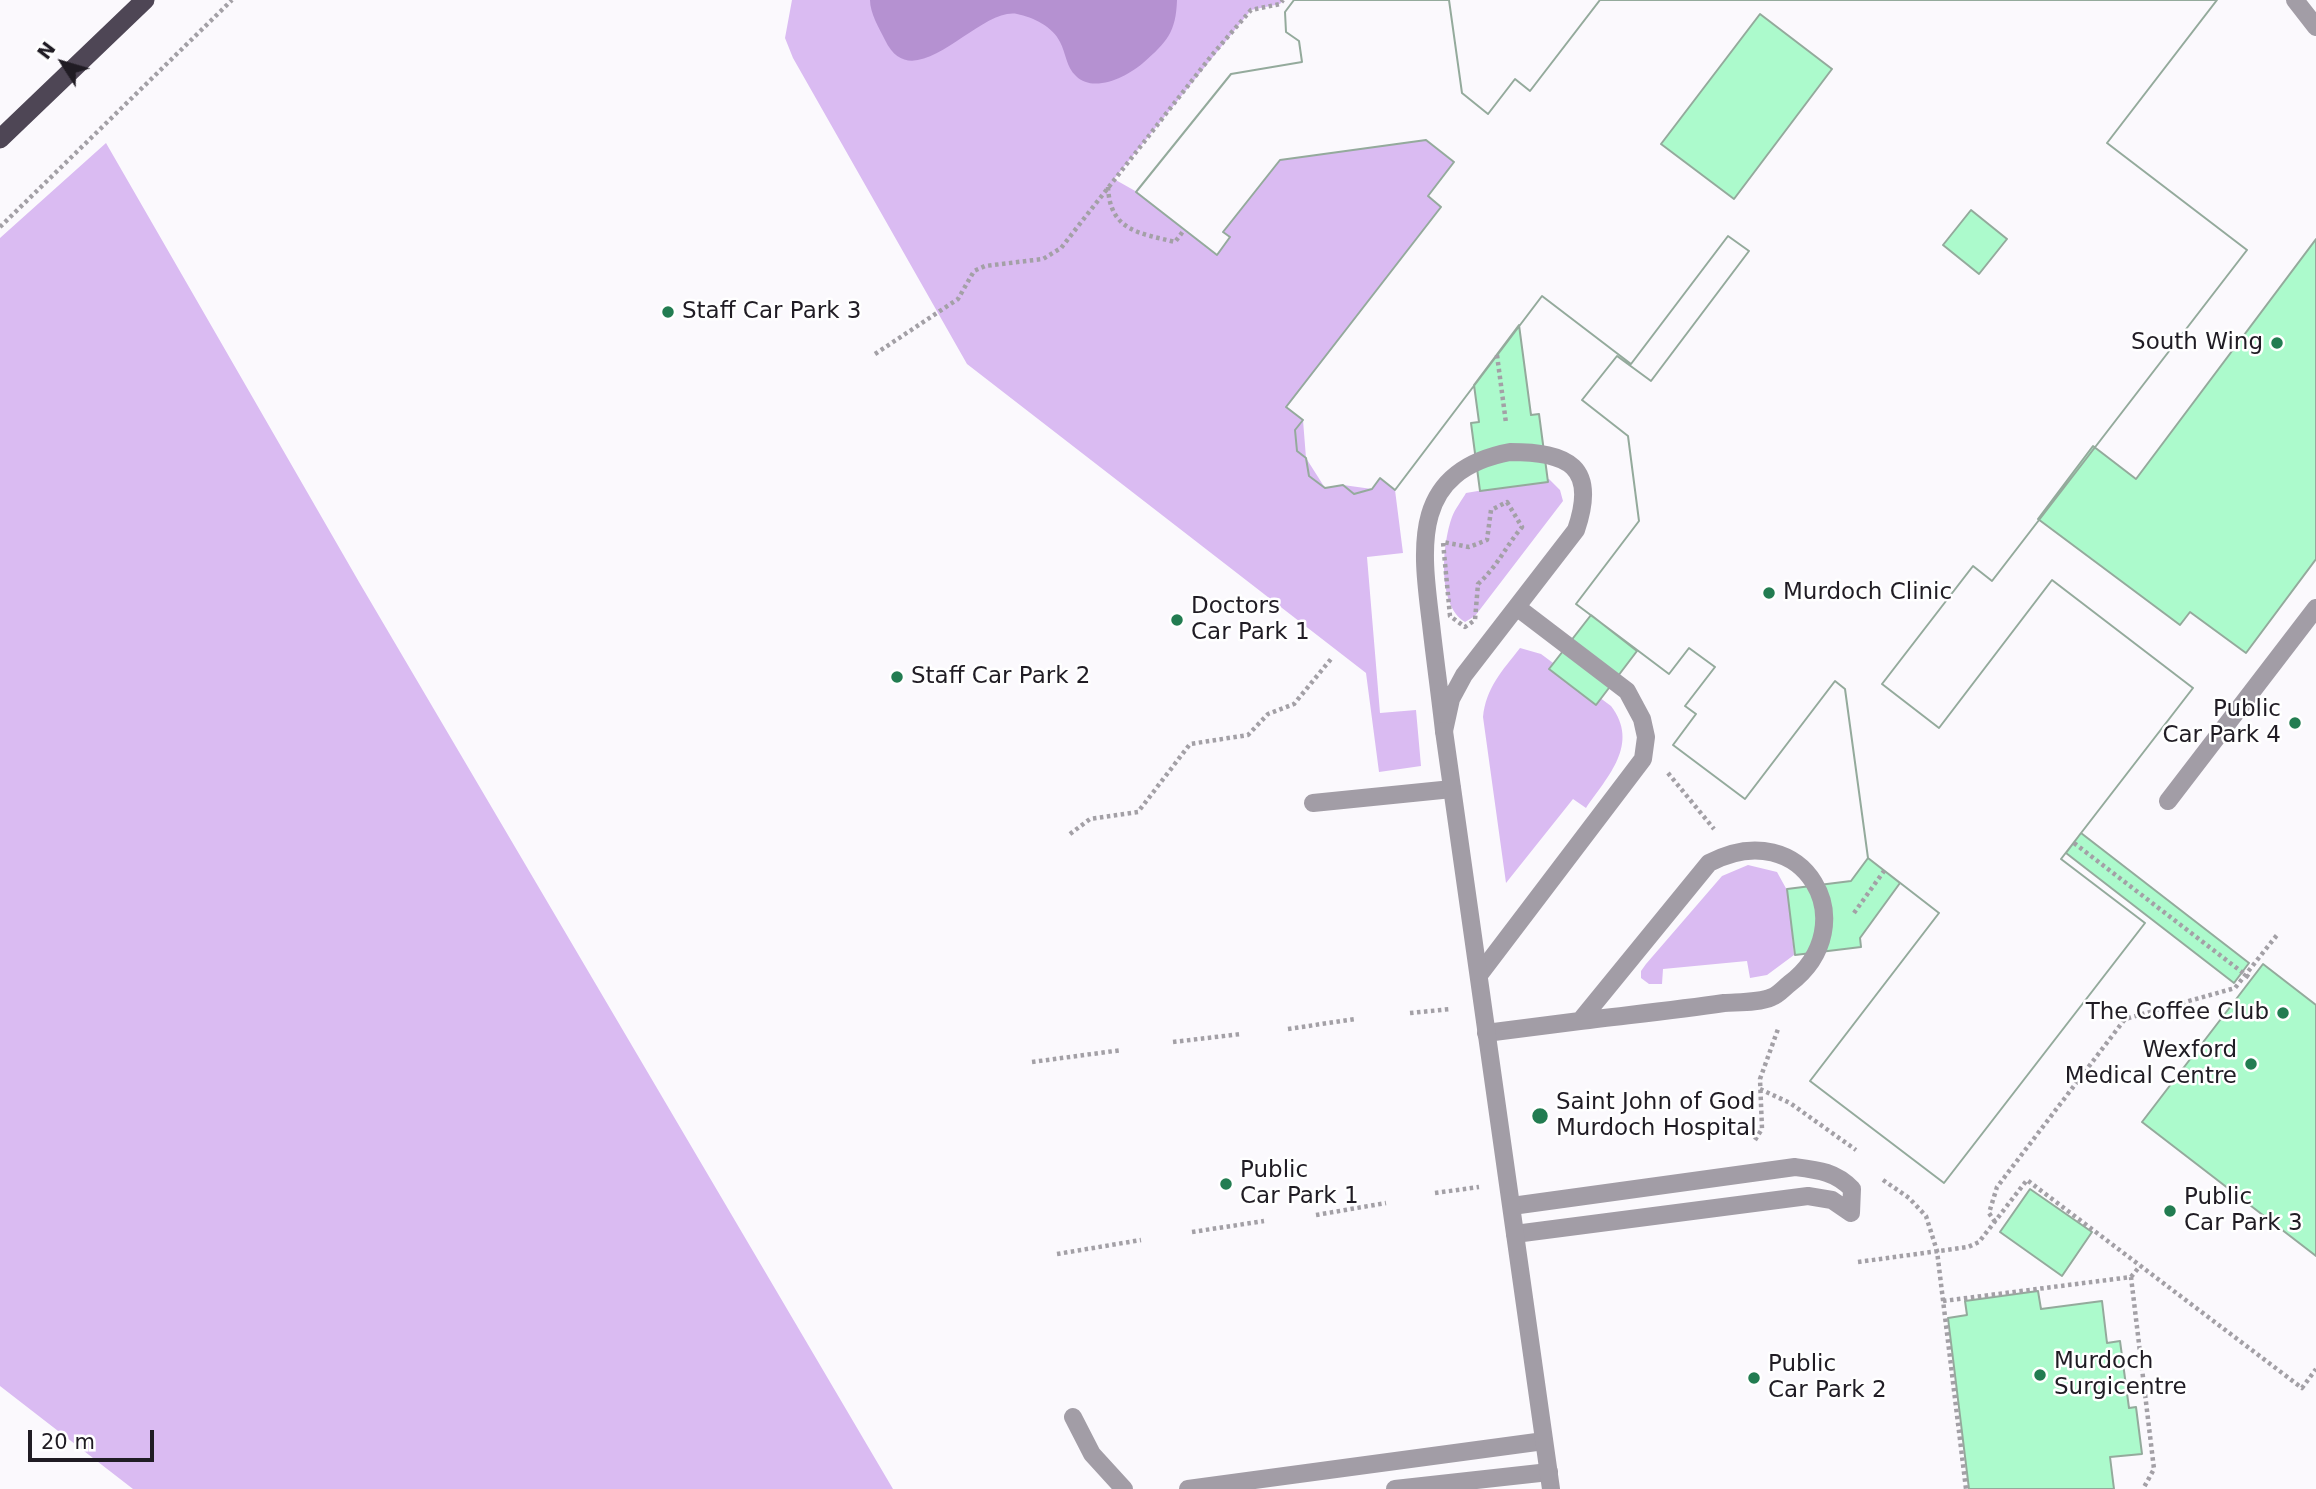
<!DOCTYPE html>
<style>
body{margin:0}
#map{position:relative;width:2316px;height:1489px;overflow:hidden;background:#fbf9fd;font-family:"DejaVu Sans",sans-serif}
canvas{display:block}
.north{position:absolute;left:28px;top:28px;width:70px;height:70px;-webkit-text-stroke:5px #fff;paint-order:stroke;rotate:307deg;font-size:19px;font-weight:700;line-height:28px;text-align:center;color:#201c24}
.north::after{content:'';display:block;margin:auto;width:24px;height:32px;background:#201c24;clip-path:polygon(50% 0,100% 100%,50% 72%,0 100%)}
.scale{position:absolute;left:28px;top:1430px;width:126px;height:32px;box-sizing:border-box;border:4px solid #201c24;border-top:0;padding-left:9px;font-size:21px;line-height:24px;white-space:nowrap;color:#201c24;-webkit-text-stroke:5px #fff;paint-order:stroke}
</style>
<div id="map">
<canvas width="2316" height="1489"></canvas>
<div class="north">N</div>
<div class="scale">20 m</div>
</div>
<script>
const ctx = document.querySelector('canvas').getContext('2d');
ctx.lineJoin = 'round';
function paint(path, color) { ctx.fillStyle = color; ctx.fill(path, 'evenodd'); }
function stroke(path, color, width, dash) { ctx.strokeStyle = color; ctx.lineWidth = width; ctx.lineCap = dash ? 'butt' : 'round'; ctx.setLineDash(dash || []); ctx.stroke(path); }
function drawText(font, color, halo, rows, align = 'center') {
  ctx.font = font + ' "DejaVu Sans",sans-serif'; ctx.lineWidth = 5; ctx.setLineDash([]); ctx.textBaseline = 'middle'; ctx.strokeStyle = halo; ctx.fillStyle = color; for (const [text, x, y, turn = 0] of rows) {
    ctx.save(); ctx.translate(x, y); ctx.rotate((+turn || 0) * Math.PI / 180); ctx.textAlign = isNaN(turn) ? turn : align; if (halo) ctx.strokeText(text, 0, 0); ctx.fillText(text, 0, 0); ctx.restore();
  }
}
paint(new Path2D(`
 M792 0H1283L1280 4 1251 10 1114 179 1137 192 1216 255 1230 238 1223 232 1280 160 1426 140 1454 162 1428 196 1441 207 1287 407 1303 420 1306 458 1325 488 1343 485 1372 489 1380 478 1395 490 1403 553 1367 557 1380 713 1416 710 1421 766 1379 772 1366 673 967 364 793 58 785 38Z
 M106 143 359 582 893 1489H133L0 1386V238Z
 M1549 479 1560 490 1563 501 1475 616 1465 622C1437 605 1442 545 1452 517 1455 509 1462 500 1466 493Z
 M1520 648 1541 654 1611 706C1640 744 1608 776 1586 808L1573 799 1506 883 1483 717C1486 688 1502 671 1520 648Z
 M1748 865 1777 872 1788 892 1794 955 1767 975 1750 978 1747 961 1663 969 1662 984H1649L1641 978V971L1646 964 1722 876Z`), '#dabbf2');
paint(new Path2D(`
 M870 0H1177C1176 32 1167 42 1143 63 1128 76 1094 94 1076 76 1066 67 1066 53 1060 42 1053 27 1033 17 1017 14 978 7 914 101 885 40 879 28 870 13 870 0Z`), '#b591d1');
const building = new Path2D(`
 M1294 0H1449L1462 93 1488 114 1515 79 1530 91 1600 0H2217L2107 143 2247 250 1992 581 1973 566 1882 684 1939 728 2052 580 2193 688 2061 859 2145 923 1944 1183 1810 1081 1939 913 1868 858 1845 689 1835 681 1745 799 1673 745 1696 714 1685 706 1715 667 1689 648 1669 674 1576 604 1639 521 1628 436 1582 400 1617 356 1651 381 1749 251 1728 236 1631 364 1542 296 1395 490 1380 478 1372 489 1354 494 1343 485 1325 488 1309 476 1306 458 1297 451 1295 430 1303 420 1286 407 1441 207 1428 196 1454 162 1426 140 1280 160 1223 232 1230 237 1217 255 1136 192 1231 74 1302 62 1299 41 1286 32 1285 12ZM1760 14 1832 69 1734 199 1661 144ZM1971 210 2007 239 1979 274 1943 245Z
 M1294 0H1449L1462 93 1488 114 1515 79 1530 91 1600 0H2217L2107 143 2247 250 1992 581 1973 566 1882 684 1939 728 2052 580 2193 688 2061 859 2145 923 1944 1183 1810 1081 1939 913 1868 858 1845 689 1835 681 1745 799 1673 745 1696 714 1685 706 1715 667 1689 648 1669 674 1576 604 1639 521 1628 436 1582 400 1617 356 1651 381 1749 251 1728 236 1631 364 1542 296 1395 490 1380 478 1372 489 1354 494 1343 485 1325 488 1309 476 1306 458 1297 451 1295 430 1303 420 1286 407 1441 207 1428 196 1454 162 1426 140 1280 160 1223 232 1230 237 1217 255 1136 192 1231 74 1302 62 1299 41 1286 32 1285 12Z
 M2316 239V559L2246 653 2190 612 2180 625 2038 519 2093 446 2136 479Z
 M1519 325 1531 415 1539 414 1548 482 1480 491 1471 423 1479 422 1474 385Z
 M1591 615 1637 651 1596 705 1549 669Z
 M2081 833 2249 963 2234 983 2066 853Z
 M1868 858 1900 883 1860 938 1861 947 1795 955 1787 889 1851 881Z
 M2263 964 2316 1005V1256L2142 1122Z
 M2030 1189 2092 1232 2062 1276 2000 1232Z
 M2038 1291 2041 1309 2102 1301 2107 1343 2120 1341 2129 1408 2136 1407 2142 1454 2110 1457 2114 1489H1969L1948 1318 1967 1315 1965 1301Z`);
paint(building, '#acfacc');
stroke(building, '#94aa9c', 2);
stroke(new Path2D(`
 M1108 187C1110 231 1139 233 1175 242L1184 230
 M0 227 232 0
 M875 354 958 299 974 271 985 266 1043 259 1061 248 1212 55 1251 10 1280 4 1283 0
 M1497 355 1506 423
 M1507 502 1522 527C1506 546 1497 567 1478 584L1475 620 1465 627 1450 616 1443 542 1469 547 1487 540 1491 510Z
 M1668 773 1714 829
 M1070 834 1090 819 1138 812 1190 744 1248 735 1268 714 1294 704 1331 659
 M2074 843 2251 979
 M1854 913 1884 871
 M1410 1013 1451 1009
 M1288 1029 1355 1019
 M1173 1042 1241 1034
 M1032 1062 1122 1050
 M1760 1089 1790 1103 1856 1150
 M1755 1140 1762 1129 1760 1079 1778 1029
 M1883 1180 1909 1198 1926 1216 1937 1251 1966 1489
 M1435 1193 1479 1187
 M1316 1215 1386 1203
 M1995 1222 1989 1213 1997 1187 2125 1019 2235 988 2277 935
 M1192 1232 1264 1221
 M1057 1254 1141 1240
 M1858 1262 1968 1247 1979 1242 2027 1180 2302 1388 2316 1369
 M2131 1277 2140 1266
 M1943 1301 2131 1277 2154 1469 2143 1489`), '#a3a0a6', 4.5, [3.5, 3.5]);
stroke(new Path2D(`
 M2295 0 2316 27
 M1510 452C1568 452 1598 466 1576 530L1464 675 1451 699 1444 731C1440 695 1435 660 1431 624 1421 545 1411 471 1510 452Z
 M2168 801 2316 608
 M1313 803 1452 789
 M1479 975 1643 759 1646 737 1642 719 1627 691 1518 608
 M1486 1033 1580 1021 1709 863C1804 813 1867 925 1789 984 1784 988 1778 995 1772 997 1759 1003 1738 1002 1724 1003 1676 1010 1628 1015 1580 1021
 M1512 1206 1795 1167C1819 1170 1836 1172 1852 1189L1851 1213
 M1515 1234 1808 1196 1832 1200 1851 1213
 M1073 1417 1092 1454 1124 1489
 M1188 1489 1544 1441
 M1395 1489 1549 1472`), '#a29da6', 18);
stroke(new Path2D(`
 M1444 731 1551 1489`), '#a29da6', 18);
stroke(new Path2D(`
 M0 139 145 0`), '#4e4655', 19);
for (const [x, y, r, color] of [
 [668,312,7,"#227c51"],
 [2277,343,7,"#227c51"],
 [1769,593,7,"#227c51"],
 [1177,620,7,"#227c51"],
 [897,677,7,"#227c51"],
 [2295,723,7,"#227c51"],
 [2283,1013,7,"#227c51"],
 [2251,1064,7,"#227c51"],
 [1540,1116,9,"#227c51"],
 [1226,1184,7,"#227c51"],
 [2170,1211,7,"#227c51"],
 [2040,1375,7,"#227c51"],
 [1754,1378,7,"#227c51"]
]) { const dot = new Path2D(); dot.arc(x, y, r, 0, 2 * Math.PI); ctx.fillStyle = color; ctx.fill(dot); stroke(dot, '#fff', 2.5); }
drawText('23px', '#201c24', '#fff', [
 ["Staff Car Park 3",682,312],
 ["South Wing",2263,343,"right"],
 ["Murdoch Clinic",1783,593],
 ["Doctors",1191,607],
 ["Car Park 1",1191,633],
 ["Staff Car Park 2",911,677],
 ["Public",2281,710,"right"],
 ["Car Park 4",2281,736,"right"],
 ["The Coffee Club",2269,1013,"right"],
 ["Wexford",2237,1051,"right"],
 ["Medical Centre",2237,1077,"right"],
 ["Saint John of God",1556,1103],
 ["Murdoch Hospital",1556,1129],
 ["Public",1240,1171],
 ["Car Park 1",1240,1197],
 ["Public",2184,1198],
 ["Car Park 3",2184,1224],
 ["Murdoch",2054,1362],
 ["Surgicentre",2054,1388],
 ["Public",1768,1365],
 ["Car Park 2",1768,1391]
], 'left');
</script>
